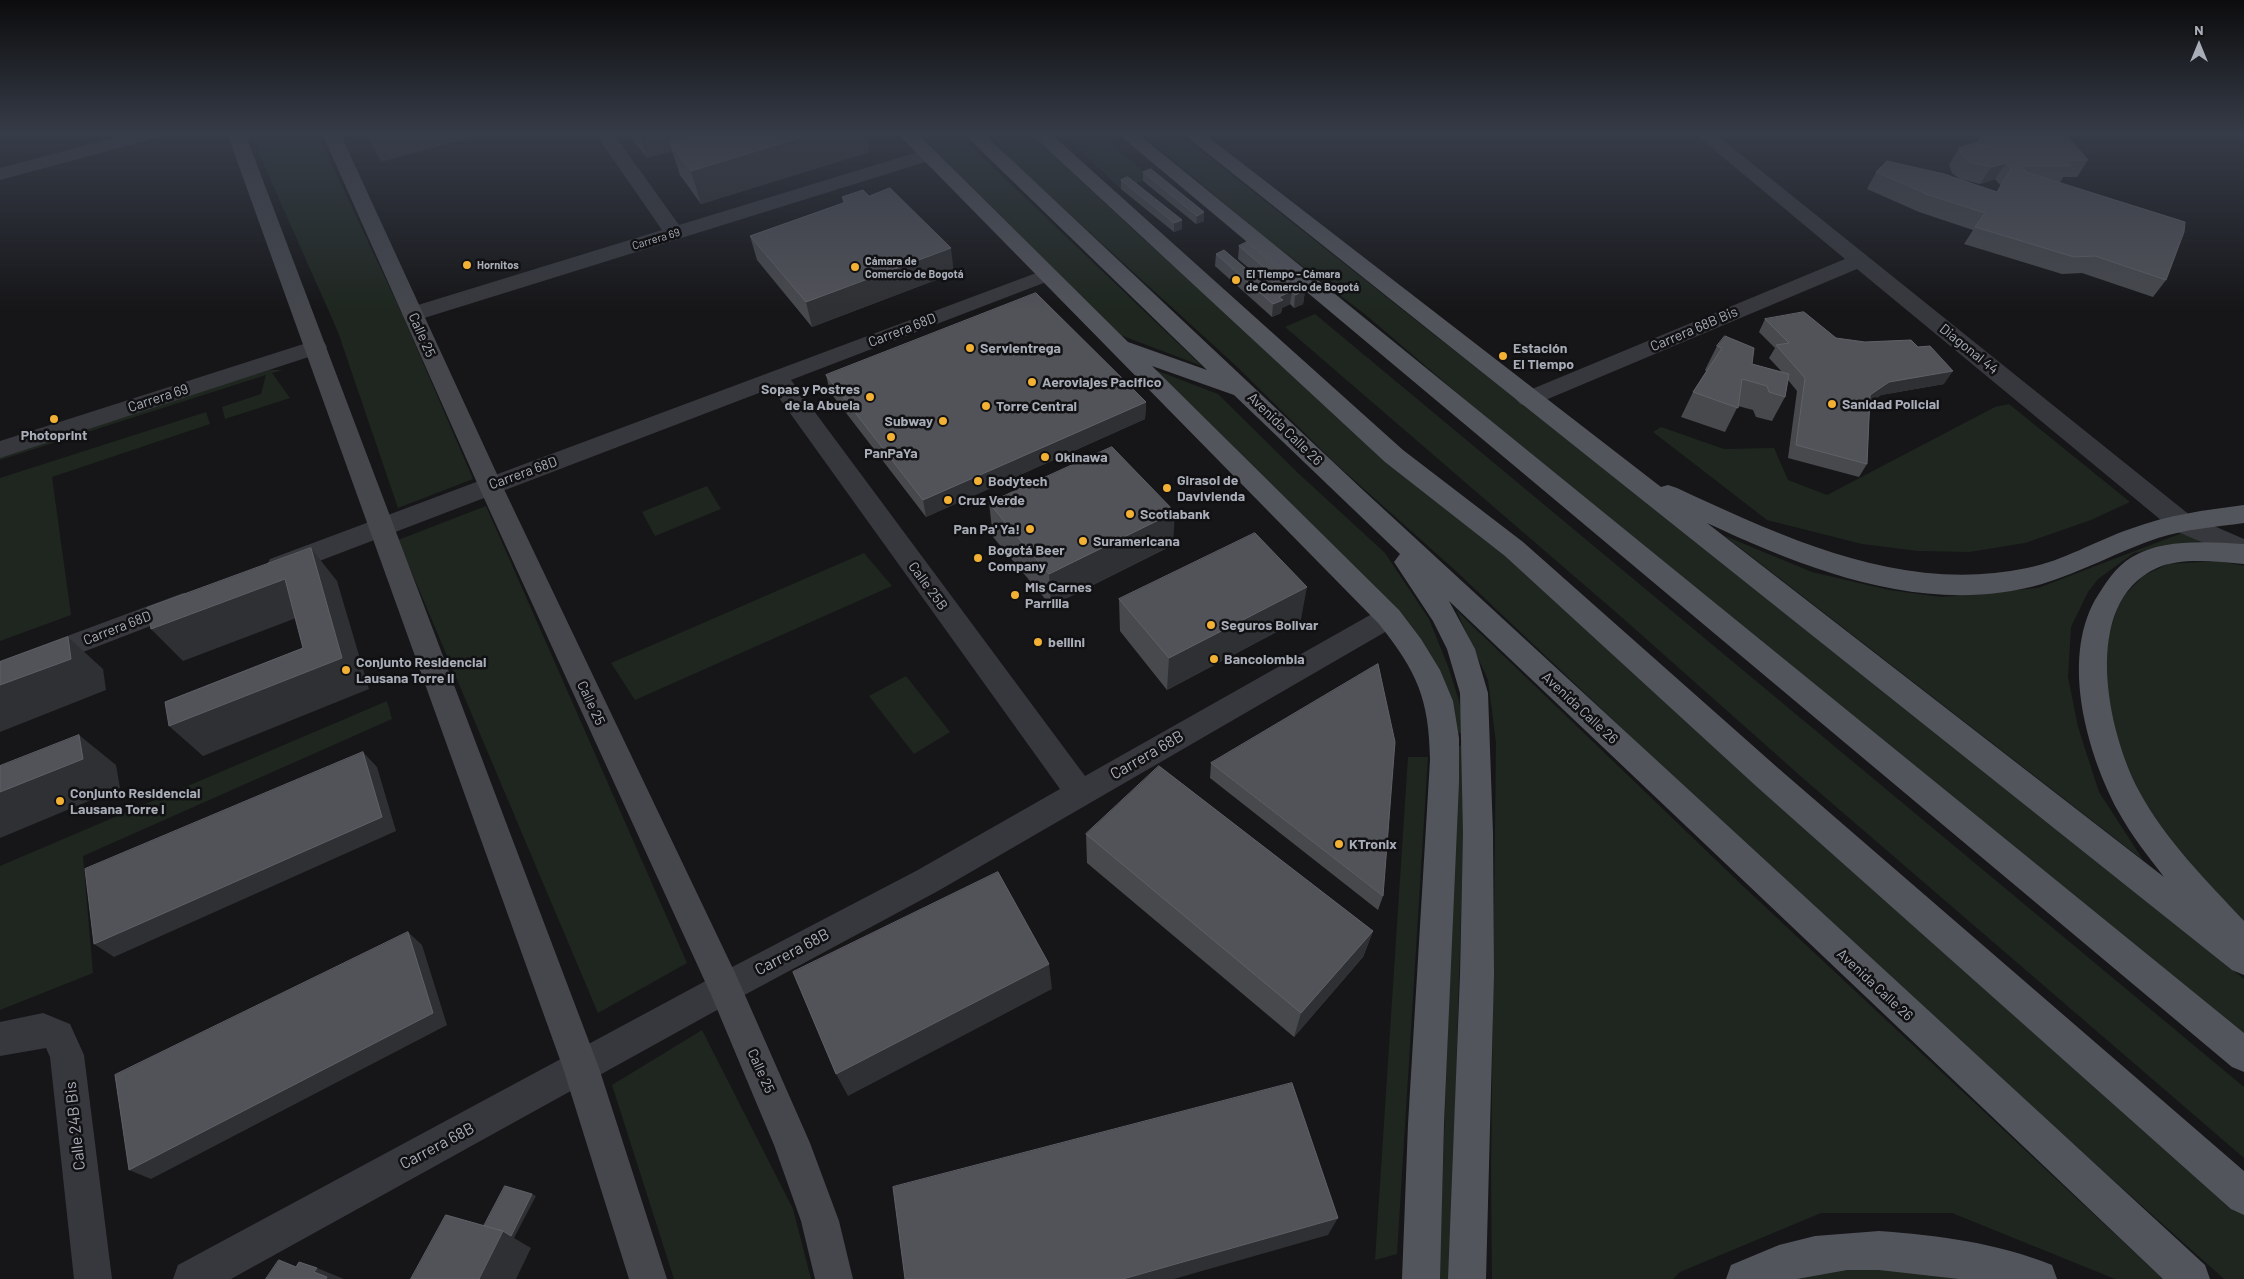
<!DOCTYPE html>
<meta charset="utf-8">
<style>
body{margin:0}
#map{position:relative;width:2244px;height:1279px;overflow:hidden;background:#161618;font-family:Barlow,sans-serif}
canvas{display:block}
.north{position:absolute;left:2174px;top:20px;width:50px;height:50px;-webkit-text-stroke:4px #111113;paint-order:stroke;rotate:0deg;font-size:14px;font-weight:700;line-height:20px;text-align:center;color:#a8adb8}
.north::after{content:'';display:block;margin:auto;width:18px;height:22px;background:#a8adb8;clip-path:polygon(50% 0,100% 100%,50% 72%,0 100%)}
</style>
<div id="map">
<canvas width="2244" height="1279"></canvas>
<div class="north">N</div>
</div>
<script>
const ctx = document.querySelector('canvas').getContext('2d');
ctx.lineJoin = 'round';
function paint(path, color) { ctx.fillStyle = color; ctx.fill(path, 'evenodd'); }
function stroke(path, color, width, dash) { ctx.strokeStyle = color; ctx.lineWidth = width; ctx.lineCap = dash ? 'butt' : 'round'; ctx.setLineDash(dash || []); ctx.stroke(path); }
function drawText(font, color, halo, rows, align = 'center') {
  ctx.font = font + ' Barlow,sans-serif'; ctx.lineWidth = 5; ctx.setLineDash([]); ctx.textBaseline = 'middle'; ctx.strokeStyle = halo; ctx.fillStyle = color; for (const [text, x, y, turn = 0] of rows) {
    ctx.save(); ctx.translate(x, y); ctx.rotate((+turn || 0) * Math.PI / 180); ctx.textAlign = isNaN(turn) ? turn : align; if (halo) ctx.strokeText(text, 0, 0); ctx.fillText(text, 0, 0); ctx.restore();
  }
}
paint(new Path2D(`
 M250 133H317L403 316 473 479 398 508 338 332Z
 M918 133H957L1202 366 1120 335Z
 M986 133H1030L1141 237 1518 565 2244 1212V1279H2224L1857 951 1457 572 1336 464 1234 364 1016 165Z
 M1061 133H1100L1150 178 1121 189Z
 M1141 133H1175L1208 156 2068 835 2244 979V1037L1477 410 1367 316 1261 234Z
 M1315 314 2244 1087V1158L1805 780 1618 614 1285 327Z
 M1145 366 1218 394 1297 472 1385 553 1429 619 1449 669 1459 701 1465 733H1457L1435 665Z
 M269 370H283L272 373 290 398 225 419 222 407 261 394 266 375 0 460V455L239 378Z
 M2009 404 2130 502 2091 520 2025 543 1969 552 1918 551 1862 544 1767 520 1653 432 1661 427 1724 449 1774 448 1788 480 1827 495 1995 407Z
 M206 412 210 424 52 477 71 615 0 641V478Z
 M707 486 721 509 655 536 642 512Z
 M486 506 687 963 598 1013 398 540Z
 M2182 533 2202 541 2134 553 2098 579 2088 592 2071 627 2068 677 2078 727 2099 792 2143 860 1725 536 1812 572 1889 590 1941 597 2038 588Z
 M864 553 892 586 635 700 611 663Z
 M2218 561 2244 566V927L2163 835 2127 784 2107 708V639L2120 600 2143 576 2168 564Z
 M1456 610 1744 887 2163 1279H2115L1952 1213H1821L1680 1272 1673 1279H1492L1491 1171 1496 743 1488 680Z
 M906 676 950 732 914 754 869 696Z
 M387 701 392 719 83 856 93 973 0 1010V866Z
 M1458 746H1466L1450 1279H1439Z
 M1408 757H1428L1397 1254 1375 1260Z
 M702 1030 793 1209 811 1279H674L612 1085Z
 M1850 1265 1996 1279H1791Z`), '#1e261f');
paint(new Path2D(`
 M132 133H162L160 137 0 180V168Z
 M595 133H613L679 225 921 151H935L937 155 935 159 421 319 413 321 405 319 402 314 405 309 662 230Z
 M1694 133H1714L2191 516 2244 539V560L2173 530 1857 269 1536 404 1528 407 1520 404 1516 399 1520 394 1845 259Z
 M1047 269 1054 271 1058 275 1054 279 791 380 1085 776 1379 610 1389 606 1399 610 1403 617 1399 624 938 891 737 999 231 1279H173L178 1265 713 977 916 871 1060 789 772 388 288 573 279 576 270 573 266 566 270 559Z
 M316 340 324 342 327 347 324 352 0 458V441Z
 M183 593 192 596 196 603 192 610 0 684V661Z
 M43 1013 70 1024 84 1055 112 1279H74L50 1057 46 1048 0 1056V1022Z`), '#37383d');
paint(new Path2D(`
 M227 133H245L599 1068 667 1279H629L563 1068Z
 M322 133H340L502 485 737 977 810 1143 839 1221 853 1279H815L801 1221 774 1145 712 997 478 485Z`), '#45474d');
paint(new Path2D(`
 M897 133H917L1128 342 1207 370 963 133H983L1364 491 2205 1265 2210 1279H2163L1449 601 1475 649 1488 693 1493 833 1494 975 1486 1279H1448L1460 975 1463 833 1460 693 1447 649 1433 621 1394 562 1400 554 1234 395 1152 366 1399 610 1421 639 1440 670 1453 701 1459 738V782L1444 1124 1440 1279H1402L1408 1124 1430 760C1429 698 1417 672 1379 624Z
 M1030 133H1050L1403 450 1523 542 1778 768 2244 1171V1215L2231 1209 1756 786 1505 556 1385 462Z
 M1117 133H1137L2244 1033V1072L2232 1067Z
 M1182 133H1203L1661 487 1668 485 1677 488C1787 539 1903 594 2027 568 2063 561 2095 541 2130 529 2167 515 2205 510 2244 505V523C2215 527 2186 529 2158 538 2119 551 2082 572 2042 584 1927 617 1810 571 1707 523L2164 877C2148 856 2131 835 2118 811 2087 753 2061 661 2095 600 2105 584 2115 567 2132 557 2164 538 2208 542 2244 544V564C2217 562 2182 557 2157 568 2079 603 2108 733 2139 791 2165 840 2207 881 2244 921V975L2232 970Z
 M1879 1231C1937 1235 1998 1243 2052 1265L2057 1279H1959L1879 1270H1847L1797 1279H1726L1731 1265 1779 1245 1815 1236Z`), '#53555c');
paint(new Path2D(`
 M627 133H866L869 148 866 153 701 204 680 175 672 151 647 158Z
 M1981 135 2088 160 2077 177H2063L2060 183 2166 280 2153 297 2082 273 2062 274 1964 244 1973 230 1919 212 1867 189 1876 172 1997 192 2001 186 1995 179 1980 184 1960 179 1952 173 1949 165 1959 148 1976 143Z
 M1143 172 1204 212V221L1196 224 1143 181Z
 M1121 180 1182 220V229L1174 232 1121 189Z
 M869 196 954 273 812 327 757 260 750 236 843 203 842 197Z
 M1239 246 1305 291 1303 304 1294 308 1290 304 1282 308 1281 313 1272 317 1215 266 1216 254 1265 285 1268 284 1238 259Z
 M1765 319 1836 338 1944 384 1881 395 1870 402 1867 464 1859 477 1788 458 1797 391 1788 380 1785 397 1772 421 1756 417 1753 410 1738 406 1725 432 1681 417 1693 392 1706 371 1705 370 1717 346 1754 348 1752 364 1782 372 1769 358 1775 348 1759 332Z
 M826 375 1146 402 1145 419 926 517 830 392Z
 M989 503 1173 545 1051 606 993 537Z
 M1119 599 1301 619 1167 690 1120 631Z
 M1211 763 1383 896 1378 910 1210 778Z
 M1086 834 1373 931 1363 957 1294 1037 1087 863Z`), '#47494d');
paint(new Path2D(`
 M387 133H488L381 162 368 138Z
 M639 133H729L669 142 672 151 647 158Z
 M816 133H866L869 148 866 153 701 204 691 171Z
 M2006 163 1995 179 1980 184 1991 167Z
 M1204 212V221L1196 224 1197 216Z
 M1182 220V229L1174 232V223Z
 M951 248 954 273 812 327 806 302Z
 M1292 291 1290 304 1282 308 1281 313 1272 317 1273 304 1279 297Z
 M1305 291 1303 304 1294 308 1295 295Z
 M1953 371 1944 384 1881 395 1862 408 1870 395 1889 382Z
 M1146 402 1145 419 926 517 923 500Z
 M1175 512 1173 545 1051 606 1049 574Z
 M311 548 337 581 369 689 203 756 169 726 342 658Z
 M285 579 312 612 183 661 151 629Z
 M1307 587 1301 619 1167 690 1169 658Z
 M68 637 103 669 106 690 0 732V685Z
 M79 735 116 765 120 788 0 838V792Z
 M363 752 377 767 396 831 114 957 94 944Z
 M1373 931 1363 957 1294 1037 1301 1013Z
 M408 932 422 945 447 1025 151 1179 129 1170Z
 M1049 964 1052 989 848 1096 836 1074Z
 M532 1194 536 1196 514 1238 531 1248 516 1279H479L503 1231Z
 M1338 1218 1328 1235 1174 1279H1123Z
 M317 1268 344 1279H326L314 1272Z`), '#2f3033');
const building = new Path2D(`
 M366 133H387L368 138Z
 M699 133H816L691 171 669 142Z
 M2065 134 2088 160 2066 161 2071 166H2022L2026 172 2185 222 2184 232 2166 280 2095 256 2074 257 1975 227 1985 213 1929 195 1876 172 1887 161 1944 174 1997 192 2011 169 2006 163 1991 167 1970 162 1962 156 1959 148 1974 143 1990 147 1981 135Z
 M1151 169 1204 212 1197 216 1143 172Z
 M1128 177 1182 220 1174 223 1121 180Z
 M890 188 951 248 806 302 750 236 846 202 842 197 863 190 869 196Z
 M1247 242 1305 291 1295 295 1292 291 1279 297 1283 300 1273 304 1216 254 1224 250 1265 285 1279 280 1239 246Z
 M1036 293 1146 402 923 500 826 375Z
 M1804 312 1836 338 1865 342 1911 340 1918 347 1930 346 1953 371 1889 382 1870 395 1867 464 1796 445 1805 378 1776 345 1789 343 1765 319Z
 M1725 336 1754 348 1752 364 1789 374 1785 397 1769 392 1767 386 1742 379 1738 408 1693 392 1722 348 1717 346Z
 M1112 447 1175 512 1049 574 989 503Z
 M1255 533 1307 587 1169 658 1119 599Z
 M311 548 342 658 169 726 165 702 303 648 285 579 151 629 147 608Z
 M68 637 71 659 0 685V662Z
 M1378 664 1395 742 1383 896 1211 763Z
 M79 735 83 759 0 792V766Z
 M363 752 382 817 94 944 85 869Z
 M1159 766 1373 931 1301 1013 1086 834Z
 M998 872 1049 964 836 1074 793 972Z
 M408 932 433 1013 129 1170 115 1075Z
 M1292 1083 1338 1218 1123 1279H905L893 1187Z
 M505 1186 532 1194 511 1236 503 1231 484 1226Z
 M446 1215 503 1231 479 1279H411Z
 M279 1260 296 1267 299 1262 317 1268 314 1272 327 1277 326 1279H266Z`);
paint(building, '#525359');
stroke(building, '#5f6168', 1);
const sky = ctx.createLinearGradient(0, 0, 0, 312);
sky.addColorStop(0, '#0c0c0d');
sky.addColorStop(0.43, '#363c48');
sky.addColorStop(1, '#363c4800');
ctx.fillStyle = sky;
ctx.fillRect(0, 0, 2244, 312);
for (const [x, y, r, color] of [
 [467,265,5,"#f2b134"],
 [855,267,5,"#f2b134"],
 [1236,280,5,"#f2b134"],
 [970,348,5,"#f2b134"],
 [1503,356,5,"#f2b134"],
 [1032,382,5,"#f2b134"],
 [870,397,5,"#f2b134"],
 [1832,404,5,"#f2b134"],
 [986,406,5,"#f2b134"],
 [54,419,5,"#f2b134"],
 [943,421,5,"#f2b134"],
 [891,437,5,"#f2b134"],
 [1045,457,5,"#f2b134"],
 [978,481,5,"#f2b134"],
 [1167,488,5,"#f2b134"],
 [948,500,5,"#f2b134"],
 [1130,514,5,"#f2b134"],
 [1030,529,5,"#f2b134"],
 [1083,541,5,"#f2b134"],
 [978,558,5,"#f2b134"],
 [1015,595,5,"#f2b134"],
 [1211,625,5,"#f2b134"],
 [1038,642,5,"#f2b134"],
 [1214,659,5,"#f2b134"],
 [346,670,5,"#f2b134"],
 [60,801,5,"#f2b134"],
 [1339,844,5,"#f2b134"]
]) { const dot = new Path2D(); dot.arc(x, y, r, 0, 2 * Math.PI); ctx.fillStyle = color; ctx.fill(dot); stroke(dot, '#111113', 2); }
drawText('11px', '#a8adb8', '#111113', [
 ["Carrera 69",656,239,-17]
]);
drawText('bold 11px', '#a8adb8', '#111113', [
 ["Cámara de",865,261],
 ["Comercio de Bogotá",865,274],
 ["Hornitos",477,265],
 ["El Tiempo - Cámara",1246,274],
 ["de Comercio de Bogotá",1246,287]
], 'left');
drawText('14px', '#a8adb8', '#111113', [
 ["Carrera 68B Bis",1694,329,-23],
 ["Carrera 68D",902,330,-21],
 ["Calle 25",422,335,66],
 ["Diagonal 44",1969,349,39],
 ["Carrera 69",158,398,-18],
 ["Avenida Calle 26",1285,429,44],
 ["Carrera 68D",523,473,-20],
 ["Calle 25B",928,586,54],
 ["Carrera 68D",117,628,-21],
 ["Calle 25",591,703,65],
 ["Avenida Calle 26",1580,708,43],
 ["Avenida Calle 26",1875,985,43],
 ["Calle 25",761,1071,66]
]);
drawText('bold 14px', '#a8adb8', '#111113', [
 ["Servientrega",980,348],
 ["Estación",1513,348],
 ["El Tiempo",1513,364],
 ["Aeroviajes Pacifico",1042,382],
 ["Sopas y Postres",860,389,"right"],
 ["de la Abuela",860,405,"right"],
 ["Sanidad Policial",1842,404],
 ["Torre Central",996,406],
 ["Subway",933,421,"right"],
 ["Photoprint",54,435,"center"],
 ["PanPaYa",891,453,"center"],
 ["Okinawa",1055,457],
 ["Girasol de",1177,480],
 ["Davivienda",1177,496],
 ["Bodytech",988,481],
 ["Cruz Verde",958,500],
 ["Scotiabank",1140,514],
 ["Pan Pa' Ya!",1020,529,"right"],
 ["Suramericana",1093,541],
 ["Bogotá Beer",988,550],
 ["Company",988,566],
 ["Mis Carnes",1025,587],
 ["Parrilla",1025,603],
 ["Seguros Bolivar",1221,625],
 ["bellini",1048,642],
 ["Bancolombia",1224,659],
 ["Conjunto Residencial",356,662],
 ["Lausana Torre II",356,678],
 ["Conjunto Residencial",70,793],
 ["Lausana Torre I",70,809],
 ["KTronix",1349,844]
], 'left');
drawText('16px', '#a8adb8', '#111113', [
 ["Carrera 68B",1147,755,-30],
 ["Carrera 68B",792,952,-28],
 ["Calle 24B Bis",75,1126,-96],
 ["Carrera 68B",437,1146,-28]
]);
</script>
